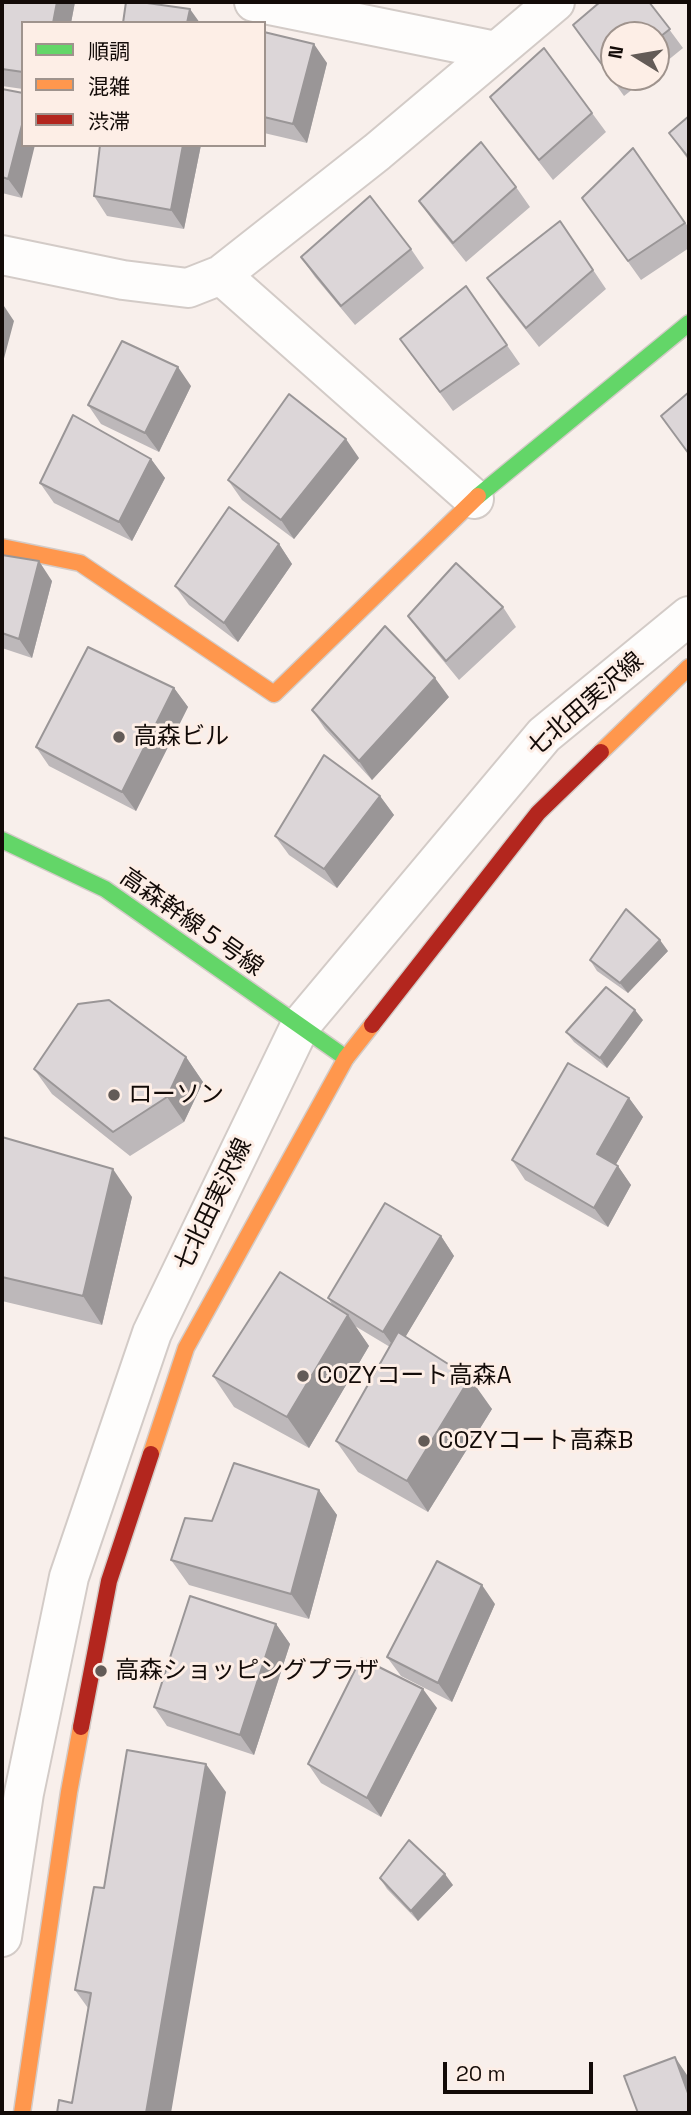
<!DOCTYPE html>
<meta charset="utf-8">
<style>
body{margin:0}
#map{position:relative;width:691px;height:2115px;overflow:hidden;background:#f8efeb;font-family:"Space Grotesk","Noto Sans JP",sans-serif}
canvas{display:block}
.frame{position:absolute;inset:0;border:4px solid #130b08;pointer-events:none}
.legend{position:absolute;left:21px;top:21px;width:245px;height:126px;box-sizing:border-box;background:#fdeee6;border:2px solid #9f938d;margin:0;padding:9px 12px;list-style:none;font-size:21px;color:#130b08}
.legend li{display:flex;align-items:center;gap:14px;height:35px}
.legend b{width:35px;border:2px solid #9f938d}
.north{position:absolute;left:600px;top:21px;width:70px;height:70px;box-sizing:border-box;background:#fdeee6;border:2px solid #9f938d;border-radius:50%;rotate:281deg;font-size:19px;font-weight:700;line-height:28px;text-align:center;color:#130b08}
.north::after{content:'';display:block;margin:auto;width:24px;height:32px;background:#635b57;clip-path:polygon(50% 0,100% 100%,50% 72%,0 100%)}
.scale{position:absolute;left:443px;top:2062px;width:150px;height:32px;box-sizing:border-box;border:4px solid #130b08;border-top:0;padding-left:9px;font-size:21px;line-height:24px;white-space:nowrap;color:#130b08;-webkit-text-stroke:5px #fdeee6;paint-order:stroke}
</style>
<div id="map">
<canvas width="691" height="2115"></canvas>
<div class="frame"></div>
<ul class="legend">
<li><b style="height:9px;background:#63d668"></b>順調</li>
<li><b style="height:9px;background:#ff974d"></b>混雑</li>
<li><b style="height:9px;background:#b3261e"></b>渋滞</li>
</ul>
<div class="north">N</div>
<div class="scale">20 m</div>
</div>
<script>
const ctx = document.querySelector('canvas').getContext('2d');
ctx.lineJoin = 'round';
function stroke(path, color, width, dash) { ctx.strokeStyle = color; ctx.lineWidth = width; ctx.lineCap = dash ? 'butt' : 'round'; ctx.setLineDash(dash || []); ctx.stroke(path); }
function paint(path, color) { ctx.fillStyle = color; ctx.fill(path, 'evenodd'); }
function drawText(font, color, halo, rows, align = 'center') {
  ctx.font = font + ' "Space Grotesk","Noto Sans JP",sans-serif'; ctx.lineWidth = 6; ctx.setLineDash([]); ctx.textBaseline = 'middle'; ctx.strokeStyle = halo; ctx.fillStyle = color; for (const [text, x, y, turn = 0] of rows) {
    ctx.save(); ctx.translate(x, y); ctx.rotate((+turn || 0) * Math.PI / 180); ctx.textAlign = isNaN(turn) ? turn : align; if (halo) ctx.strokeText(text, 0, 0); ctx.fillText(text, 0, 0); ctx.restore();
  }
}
const street = new Path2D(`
 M254 2 496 51
 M2 255 123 280 188 288 221 275 377 152 555 2
 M221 275 474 499
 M2 1937 24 1793 69 1577 152 1333 300 1026 544 735 689 616`);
const fast = new Path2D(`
 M478 496 689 323
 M2 840 105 889 346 1058`);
const slow = new Path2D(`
 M2 547 80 563 274 694 478 496
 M601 752 689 667
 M151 1454 186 1348 346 1058 372 1025
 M22 2113 69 1792 81 1727`);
const jam = new Path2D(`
 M372 1025 538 813 601 752
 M81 1727 109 1581 151 1454`);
stroke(street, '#d3cbc7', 42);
stroke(fast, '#d3cbc7', 19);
stroke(slow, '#d3cbc7', 19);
stroke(jam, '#d3cbc7', 19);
stroke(street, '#fefdfc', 38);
stroke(fast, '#63d668', 16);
stroke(slow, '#ff974d', 16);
stroke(jam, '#b3261e', 16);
paint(new Path2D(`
 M2 2H75L71 23H23V89L2 86Z
 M600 2H649L683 48 656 70V35H614V77H648L624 96 573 25Z
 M264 32 327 63 307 143 264 133Z
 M2 89 22 198 2 193Z
 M490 97 592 113 606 132 553 180 504 117Z
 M689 116V161L669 133Z
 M201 145 184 229 107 216 94 196Z
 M633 148 689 228V248L641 280 596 217Z
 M516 187 530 207 466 262 433 221 419 201Z
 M560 221 606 289 539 347 500 297 487 278Z
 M411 249 424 268 355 325 315 277 301 257Z
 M466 286 520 364 453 411 400 339Z
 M191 386 159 452 101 424 88 405Z
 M359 458 294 539 242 500 228 480Z
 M151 459 165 478 132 541 54 503 40 483Z
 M279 544 292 564 238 642 189 605 175 586Z
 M2 555 52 581 32 658 2 648Z
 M503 607 516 627 459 680 422 635 408 616Z
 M174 688 188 707 136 811 49 766 36 747Z
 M449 697 372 780 325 729 312 710Z
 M380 796 394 815 337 888 289 855 275 836Z
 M668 951 628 993 597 971 590 960Z
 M643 1020 607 1068 574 1042 566 1032Z
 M186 1057 203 1082 184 1122 130 1156 52 1094 34 1069Z
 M629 1098 643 1117 616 1164 631 1185 608 1227 525 1180 512 1160Z
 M2 1137 132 1197 102 1325 2 1301Z
 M441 1236 454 1256 405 1337 492 1409 428 1512 358 1472 336 1441 390 1347 355 1326 369 1346 309 1448 234 1407 213 1376 333 1306 328 1298Z
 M319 1490 337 1515 309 1619 189 1585 171 1560 212 1521Z
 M495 1604 452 1702 401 1676 387 1657Z
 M276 1624 290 1644 254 1755 167 1726 154 1707Z
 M437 1708 381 1817 321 1783 308 1764Z
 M226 1792 72 2103 88 2008 75 1990 104 1888Z
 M380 1878 453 1885 418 1921 387 1889Z`), '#bdb8ba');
paint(new Path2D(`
 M57 2H75L71 23H53Z
 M190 9 200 23H187Z
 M314 44 327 63 307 143 293 124Z
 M23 121V145H35L22 198 8 179Z
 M183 145H201L184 229 171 210Z
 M2 303 14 321 2 366Z
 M178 367 191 386 159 452 145 433Z
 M346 439 359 458 294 539 281 520Z
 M151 459 165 478 132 541 119 522Z
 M279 544 292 564 238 642 224 623Z
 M39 561 52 581 32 658 19 639Z
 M435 678 449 697 372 780 359 761Z
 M174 688 188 707 136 811 122 792Z
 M380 796 394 815 337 888 324 869Z
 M660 940 668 951 628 993 620 983Z
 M635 1010 643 1020 607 1068 600 1058Z
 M186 1057 203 1082 184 1122 167 1097Z
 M629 1098 643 1117 611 1173 597 1154Z
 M618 1166 631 1185 608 1227 594 1208Z
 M113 1169 132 1197 102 1325 83 1296Z
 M441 1236 454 1256 397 1351 383 1332Z
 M348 1315 369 1346 309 1448 287 1417Z
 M470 1378 492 1409 428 1512 407 1481Z
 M319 1490 337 1515 309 1619 291 1594Z
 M482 1585 495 1604 452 1702 438 1683Z
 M276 1624 290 1644 254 1755 240 1735Z
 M423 1689 437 1708 381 1817 367 1798Z
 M206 1764 226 1792 171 2113H146Z
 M445 1874 453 1885 418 1921 411 1911Z
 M675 2057 689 2078V2096Z`), '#9a9697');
const building = new Path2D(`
 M2 2H57L53 23H23V72L2 69Z
 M126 2H140L190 9 187 23H123Z
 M600 2H649L670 29 656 40V35H614V75L611 77 573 25Z
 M264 32 314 44 293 124 264 117Z
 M544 48 592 113 539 160 490 97Z
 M2 89 23 93V121L8 179 2 177Z
 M689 116V158L669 133Z
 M481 142 516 187 453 243 419 201Z
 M100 145H183L171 210 94 196Z
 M633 148 685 223 628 261 582 198Z
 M370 196 411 249 341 306 301 257Z
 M560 221 593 270 526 328 487 278Z
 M466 286 507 345 440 392 400 339Z
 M122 341 178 367 145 433 88 405Z
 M689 392V454L661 416Z
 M289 394 346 439 281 520 228 480Z
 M73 415 151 459 119 522 40 483Z
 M229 507 279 544 224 623 175 586Z
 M2 555 39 561 19 639 2 633Z
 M456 563 503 607 446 661 408 616Z
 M385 626 435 678 359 761 312 710Z
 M88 647 174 688 122 792 36 747Z
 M324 755 380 796 324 869 275 836Z
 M626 909 660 940 620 983 590 960Z
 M606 987 635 1010 600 1058 566 1032Z
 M109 1000 186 1057 167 1097 113 1132 34 1069 78 1004Z
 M568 1063 629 1098 597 1154 618 1166 594 1208 512 1160Z
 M2 1137 113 1169 83 1296 2 1277Z
 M385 1203 441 1236 383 1332 328 1298Z
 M280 1272 348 1315 287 1417 213 1376Z
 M398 1332 470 1378 407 1481 336 1441Z
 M234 1463 319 1490 291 1594 171 1560 185 1518 212 1521Z
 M437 1561 482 1585 438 1683 387 1657Z
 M190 1596 276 1624 240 1735 154 1707Z
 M361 1658 423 1689 367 1798 308 1764Z
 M127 1750 206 1764 146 2113H57L59 2100 72 2103 91 1993 75 1990 94 1887 104 1888Z
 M409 1840 445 1874 411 1911 380 1878Z
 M675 2057 689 2096V2113H638L624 2076Z`);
paint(building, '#dcd6d8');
stroke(building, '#9a9697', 2);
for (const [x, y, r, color] of [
 [119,737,7,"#635b57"],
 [114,1095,7,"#635b57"],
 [303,1376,7,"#635b57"],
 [424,1441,7,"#635b57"],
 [101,1671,7,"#635b57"]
]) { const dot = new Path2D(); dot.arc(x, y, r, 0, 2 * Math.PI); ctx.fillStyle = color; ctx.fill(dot); stroke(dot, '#fdeee6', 2.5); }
drawText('24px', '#130b08', '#fdeee6', [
 ["七北田実沢線",586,705,-41],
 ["高森幹線５号線",191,923,35],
 ["七北田実沢線",214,1205,-64]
]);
drawText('24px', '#130b08', '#fdeee6', [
 ["高森ビル",133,737],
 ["ローソン",128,1095],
 ["COZYコート高森A",317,1376],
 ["COZYコート高森B",438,1441],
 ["高森ショッピングプラザ",115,1671]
], 'left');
</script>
